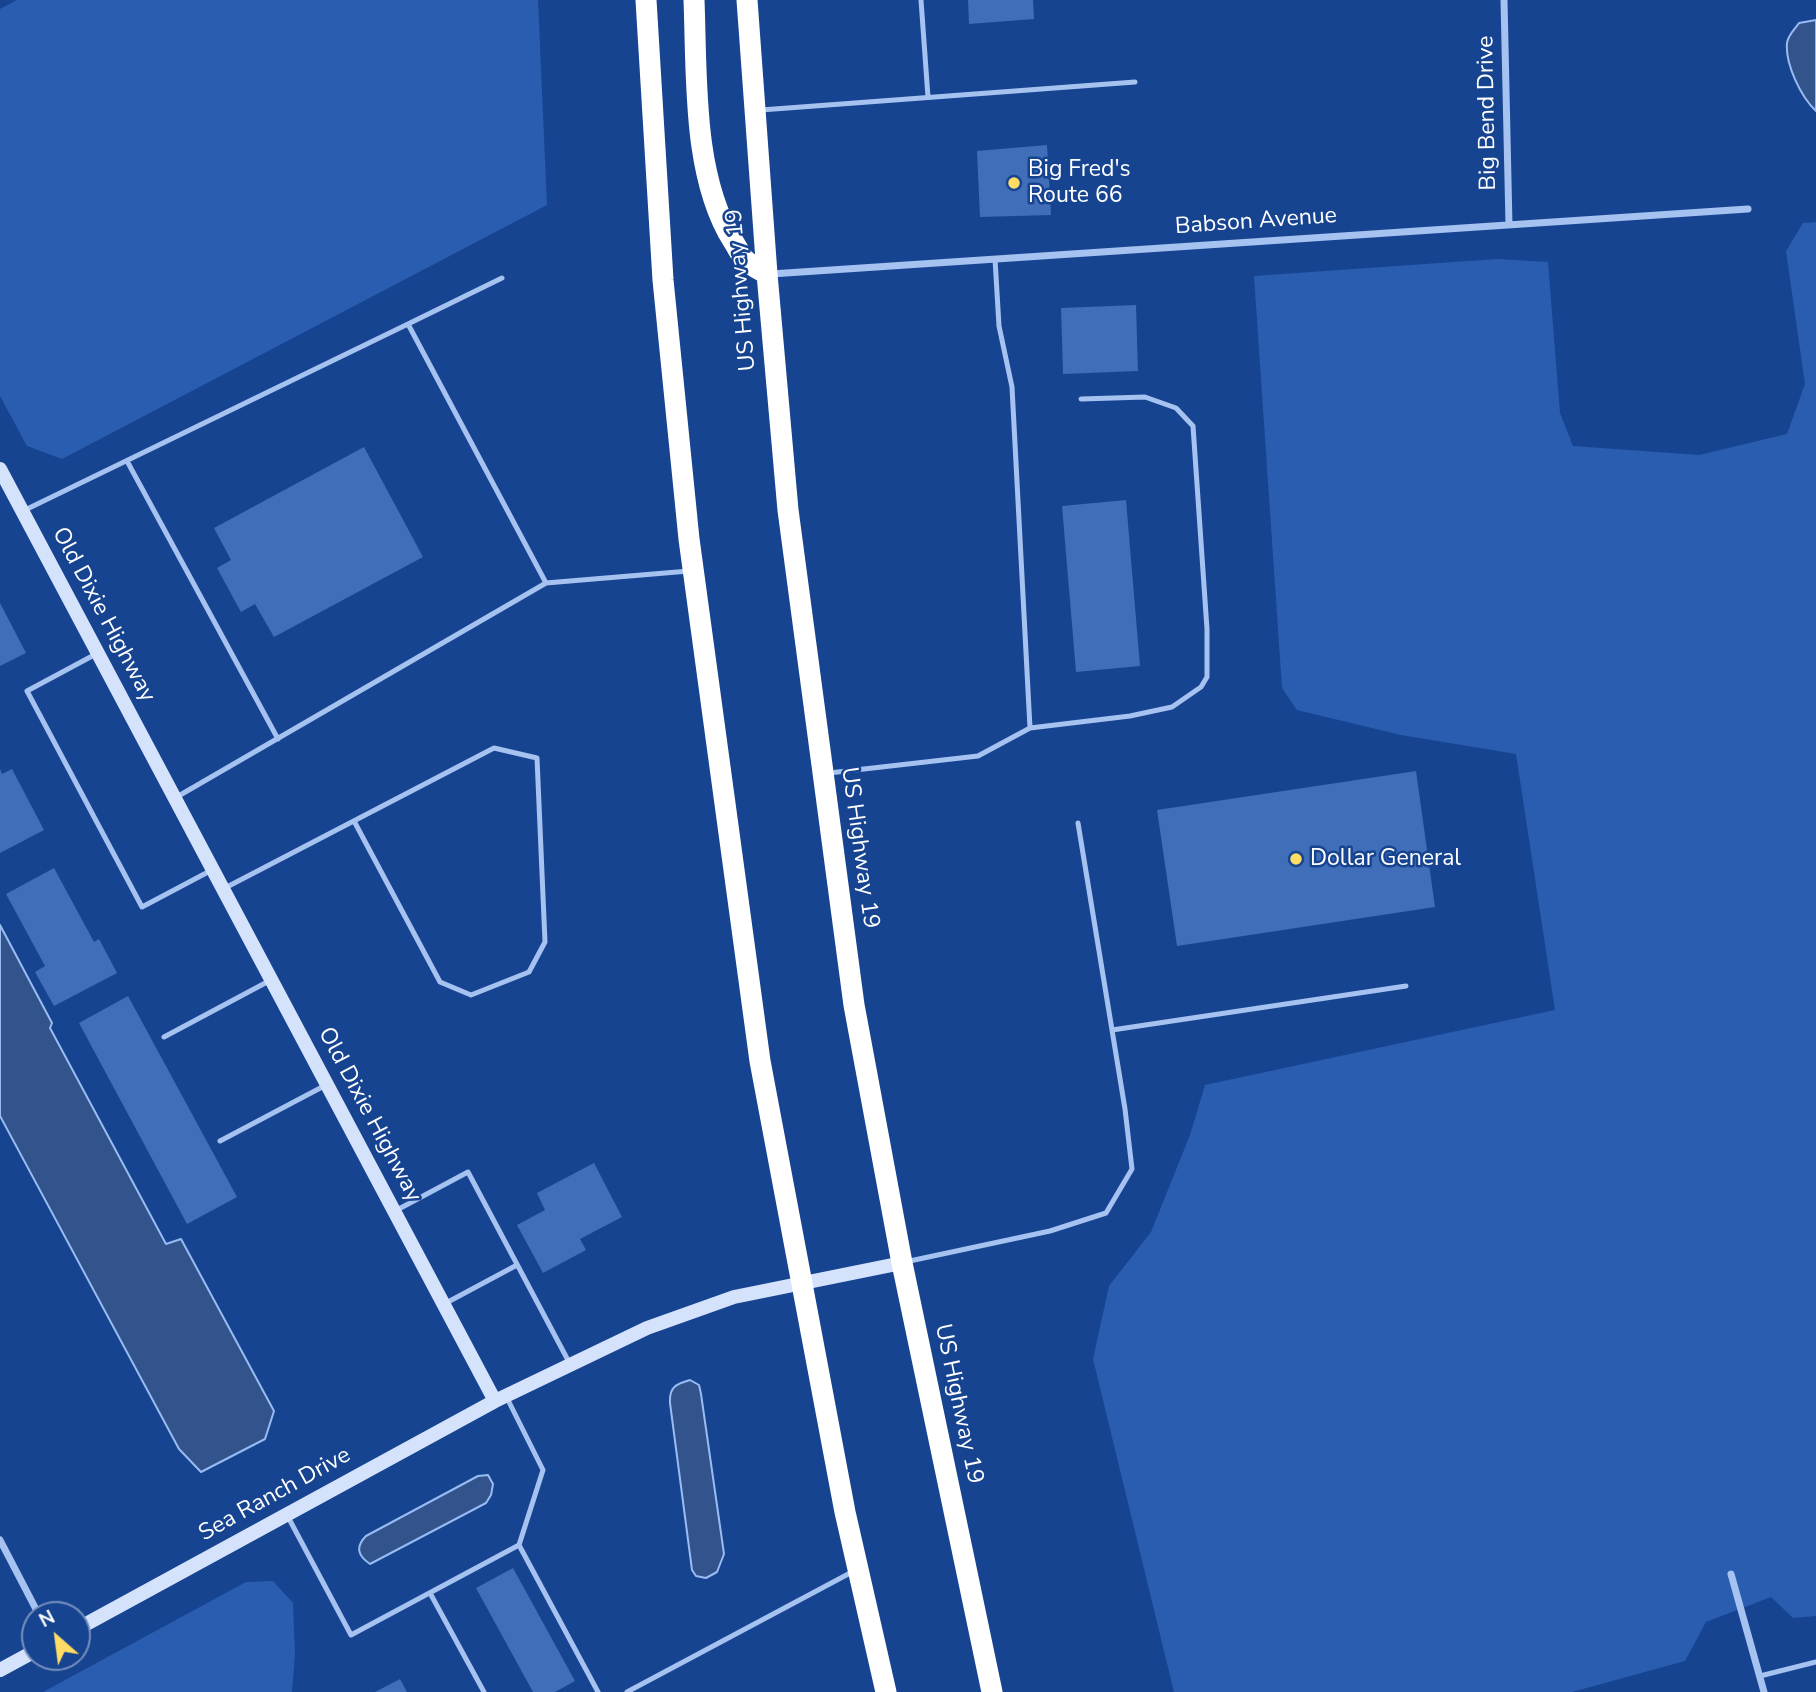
<!DOCTYPE html>
<style>
body{margin:0}
#map{position:relative;width:1816px;height:1692px;overflow:hidden;background:#174491;font-family:"Nunito Sans",sans-serif}
canvas{display:block}
.north{position:absolute;left:21px;top:1601px;width:70px;height:70px;box-sizing:border-box;background:#174491;border:2px solid #748fbd;border-radius:50%;rotate:332deg;font-size:19px;font-weight:700;line-height:28px;text-align:center;color:#fff}
.north::after{content:'';display:block;margin:auto;width:24px;height:32px;background:#ffdd65;clip-path:polygon(50% 0,100% 100%,50% 72%,0 100%)}
</style>
<div id="map">
<canvas width="1816" height="1692"></canvas>
<div class="north">N</div>
</div>
<script>
const ctx = document.querySelector('canvas').getContext('2d');
ctx.lineJoin = 'round';
function paint(path, color) { ctx.fillStyle = color; ctx.fill(path, 'evenodd'); }
function stroke(path, color, width, dash) { ctx.strokeStyle = color; ctx.lineWidth = width; ctx.lineCap = dash ? 'butt' : 'round'; ctx.setLineDash(dash || []); ctx.stroke(path); }
function drawText(font, color, halo, rows, align = 'center') {
  ctx.font = font + ' "Nunito Sans",sans-serif'; ctx.lineWidth = 5; ctx.setLineDash([]); ctx.textBaseline = 'middle'; ctx.strokeStyle = halo; ctx.fillStyle = color; for (const [text, x, y, turn = 0] of rows) {
    ctx.save(); ctx.translate(x, y); ctx.rotate((+turn || 0) * Math.PI / 180); ctx.textAlign = isNaN(turn) ? turn : align; if (halo) ctx.strokeText(text, 0, 0); ctx.fillText(text, 0, 0); ctx.restore();
  }
}
paint(new Path2D(`
 M17 0H538L547 205 62 459 27 446 0 396V9Z
 M1816 222V1616L1793 1618 1771 1597 1706 1622 1685 1661 1572 1692H1174L1093 1359 1109 1286 1151 1232 1190 1135 1205 1085 1555 1010 1516 754 1401 735 1297 710 1282 688 1254 276 1497 259 1548 262 1560 413 1573 446 1699 455 1787 434 1805 384 1786 251 1803 223Z
 M273 1581 293 1603 295 1653 292 1692H43L246 1582Z`), '#2a5db0');
const water = new Path2D(`
 M1816 20V111C1801 97 1785 64 1787 43 1788 35 1795 29 1799 23Z
 M0 925 52 1023 50 1028 166 1244 181 1239 274 1411 265 1439 201 1472 179 1449 0 1116Z
 M690 1380 699 1385 701 1394 724 1554 717 1572 706 1578 696 1576 692 1570 670 1403C669 1387 676 1384 690 1380Z
 M488 1475 493 1484 491 1495 486 1503 370 1564C358 1556 355 1547 366 1536L478 1476Z`);
paint(water, '#33538d');
stroke(water, '#98bcf2', 2);
paint(new Path2D(`
 M968 0H1033L1034 19 969 24Z
 M1047 145 1051 215 980 217 977 151Z
 M1136 305 1138 371 1063 374 1061 308Z
 M364 447 423 557 274 637 255 604 241 612 217 568 231 560 214 528Z
 M1126 500 1140 666 1076 672 1062 506Z
 M0 603 26 653 0 666Z
 M0 769 2 774 12 769 44 830 0 853Z
 M1416 771 1435 907 1177 946 1157 810Z
 M54 868 94 942 99 939 117 973 54 1006 35 972 45 966 6 894Z
 M128 996 237 1197 187 1224 79 1023Z
 M594 1163 622 1217 580 1239 586 1250 543 1273 517 1225 545 1210 537 1193Z
 M513 1568 575 1681 555 1692H533L476 1588Z
 M400 1679 407 1692H375Z`), '#406eb9');
stroke(new Path2D(`
 M921 0 928 97
 M761 110 1135 82
 M408 324 502 278
 M127 461 278 739
 M25 510 408 324 546 583 175 798
 M546 583 689 571
 M96 654 27 691 142 907 210 871
 M1030 728 1130 716 1172 707 1201 687 1207 677V629L1193 426 1176 408 1145 397 1081 399
 M829 773 978 756 1030 728 1012 387 999 326 995 259
 M223 889 494 748 537 758 545 942 529 972 471 995 440 982 354 821
 M1112 1030 1406 986
 M164 1037 269 981
 M220 1141 326 1085
 M395 1211 468 1172 570 1364
 M905 1262 1050 1231 1106 1213 1132 1169 1125 1109 1078 823
 M446 1303 517 1265
 M506 1396 543 1470 519 1545
 M287 1515 351 1635 519 1545 598 1692
 M430 1593 484 1692
 M1760 1676 1816 1662
 M627 1692 852 1572`), '#a6c2f0', 5);
stroke(new Path2D(`
 M1504 0 1509 225
 M771 274 1748 209
 M0 1540 39 1615
 M1731 1574 1764 1692`), '#a6c2f0', 7);
stroke(new Path2D(`
 M0 469 495 1401
 M77 1629 495 1401 647 1328 734 1297 902 1263
 M0 1670 35 1651`), '#d4e2fb', 14);
stroke(new Path2D(`
 M646 0 663 280 689 539 760 1061 845 1512 886 1692
 M694 0C697 75 692 176 733 241 737 247 740 254 744 259 750 265 760 270 767 274
 M747 0 767 274 788 510 854 1005 902 1263 992 1692`), '#fff', 21);
for (const [x, y, r, color] of [
 [1014,183,7,"#ffdd65"],
 [1296,859,7,"#ffdd65"]
]) { const dot = new Path2D(); dot.arc(x, y, r, 0, 2 * Math.PI); ctx.fillStyle = color; ctx.fill(dot); stroke(dot, '#174491', 2.5); }
drawText('23px', '#fff', '#174491', [
 ["Big Bend Drive",1488,113,-91],
 ["Babson Avenue",1256,222,-4],
 ["US Highway 19",742,290,-95],
 ["Old Dixie Highway",103,615,62],
 ["US Highway 19",859,848,82],
 ["Old Dixie Highway",369,1115,62],
 ["US Highway 19",958,1404,78],
 ["Sea Ranch Drive",275,1495,-29]
]);
drawText('23px', '#fff', '#174491', [
 ["Big Fred's",1028,170],
 ["Route 66",1028,196],
 ["Dollar General",1310,859]
], 'left');
</script>
